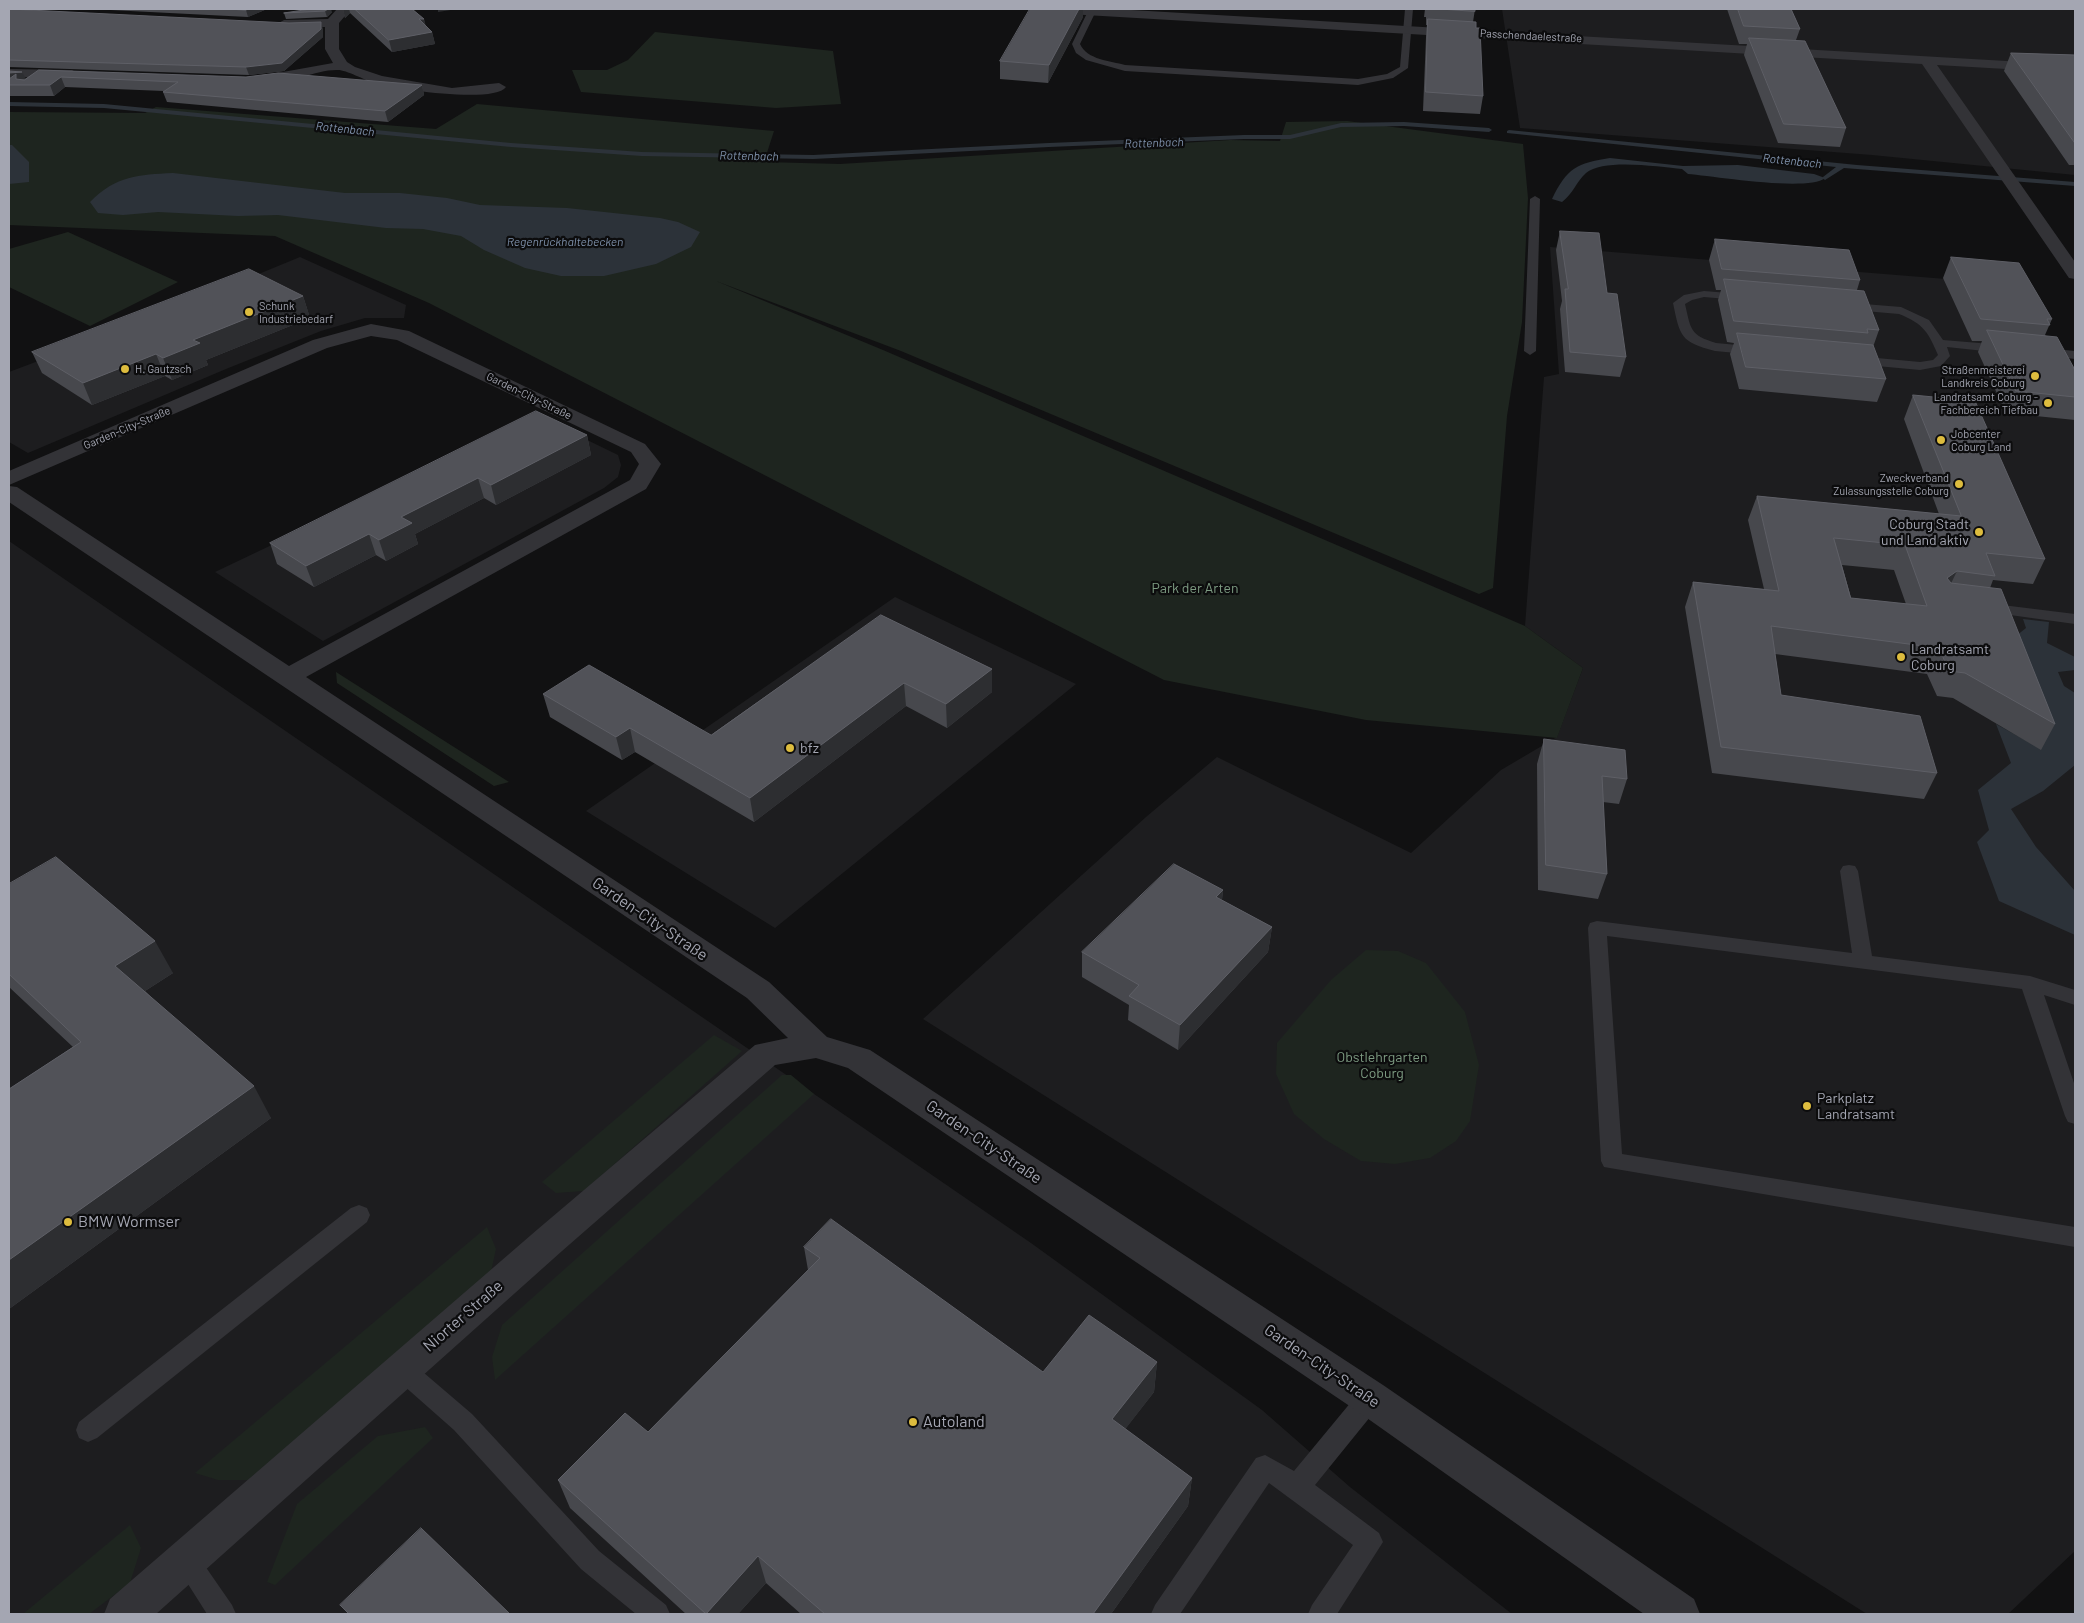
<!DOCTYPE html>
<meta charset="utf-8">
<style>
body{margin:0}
#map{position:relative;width:2084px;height:1623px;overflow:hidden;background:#111112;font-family:Barlow,sans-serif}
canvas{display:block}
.frame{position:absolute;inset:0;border:10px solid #a4a6b2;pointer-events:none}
</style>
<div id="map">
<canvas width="2084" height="1623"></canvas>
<div class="frame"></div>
</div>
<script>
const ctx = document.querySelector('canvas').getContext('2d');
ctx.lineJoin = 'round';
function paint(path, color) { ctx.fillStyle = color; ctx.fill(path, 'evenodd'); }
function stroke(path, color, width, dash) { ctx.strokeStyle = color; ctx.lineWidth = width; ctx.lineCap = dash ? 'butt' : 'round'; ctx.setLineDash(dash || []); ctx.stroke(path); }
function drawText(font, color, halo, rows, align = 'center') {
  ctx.font = font + ' Barlow,sans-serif'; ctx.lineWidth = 4.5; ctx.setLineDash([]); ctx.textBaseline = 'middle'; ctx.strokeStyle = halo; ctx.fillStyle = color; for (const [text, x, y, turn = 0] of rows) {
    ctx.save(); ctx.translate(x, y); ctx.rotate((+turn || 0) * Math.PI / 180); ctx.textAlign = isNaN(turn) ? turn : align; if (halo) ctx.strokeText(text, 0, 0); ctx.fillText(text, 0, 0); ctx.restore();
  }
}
paint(new Path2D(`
 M1502 9H2075V175L1872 155 1520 128Z
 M1550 247 2008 284 2075 410V1551L2008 1614H1867L923 1019 1146 817 1217 757 1411 853 1501 770 1557 737 1583 668 1525 626 1544 377 1559 374Z
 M300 257 406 305 404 318H365L321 331 226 369 28 453 9 442V372L142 322Z
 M540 417 618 455 621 465 618 477 604 488 323 641 215 572Z
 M9 541 1031 1243 1262 1410 1350 1487 1512 1614H9Z
 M895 597 1076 684 775 928 586 811Z`), '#1d1d1f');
paint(new Path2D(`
 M655 32 833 51 841 104 776 108 581 92 572 70H607L628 60Z
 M477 104 774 131 764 162 840 164 1230 140 1280 141 1286 122 1347 121 1523 144 1528 198 1522 322 1507 416 1493 588 1479 594 901 351 716 281 883 350 1525 626 1583 668 1557 738 1366 720 1164 680 429 303 275 236 9 225V112L145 113 156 107 436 129Z
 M68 232 178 282 90 326 9 287V249Z
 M336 672 509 782 494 786 337 683Z
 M1366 950 1398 951 1426 963 1465 1012 1479 1065 1470 1121 1456 1141 1430 1158 1395 1164 1361 1161 1324 1139 1294 1114 1276 1074 1277 1043 1331 980Z
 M714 1035 742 1051 584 1191 556 1193 542 1182Z
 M782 1075H791L814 1094 495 1380 492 1357 502 1325Z
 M487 1227 496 1249 491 1272 248 1480H218L195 1473Z
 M425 1427 433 1438 275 1585 267 1582 297 1504 378 1436Z
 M130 1525 141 1548 130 1583 89 1614H23Z`), '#1e251f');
paint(new Path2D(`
 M9 145H12L29 162V182L9 184Z
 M1610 158 1683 166 1738 165 1814 174 1825 178C1808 192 1713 176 1688 174L1682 169C1660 167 1604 158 1586 173 1576 182 1573 194 1562 202L1552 199C1567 168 1577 163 1610 158Z
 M173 173 345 193H400L447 198 480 205 567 208 660 218 678 222 700 232 691 247 656 264 604 276H561L525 268 484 250 461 236 423 229 386 228 278 215 238 216 158 212 123 215 98 213 90 202C117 175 138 175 173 173Z
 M2023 619 2049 622 2047 643 2075 657V670L2058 672 2064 686 2075 693V765L2043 791 2011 809 2036 847 2075 891V935L1999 901 1977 842 1989 830 1978 790 2011 763 1996 724 2041 749 2016 636 2026 628Z`), '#2c3239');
paint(new Path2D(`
 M9 102 104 104 511 143 642 152 813 155 1049 143 1244 135H1290L1341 123 1404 122 1489 128 1492 130 1489 132 1404 126 1341 127 1290 139H1244L1049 147 813 159 642 156 511 147 104 108 9 106Z
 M1509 130 1857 165 2075 182V186L1844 168 1825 180 1822 178 1823 177 1836 167 1507 133V131Z`), '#2c3239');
paint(new Path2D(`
 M1089 9 1096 11 1080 44C1087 60 1111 61 1125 65L1358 79 1387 74 1400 67 1405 9H1413L1408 68 1393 78 1358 85 1125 71 1086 60 1076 53 1072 44Z
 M1535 196 1540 199 1536 351 1530 355 1524 351 1530 199Z
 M1704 291 1901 307 1929 320 1943 340 2003 345 2009 349 2003 353 1947 347 1950 356 1941 366 1920 370 1715 351C1680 342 1680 336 1673 303L1684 295ZM1704 297 1899 314C1924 324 1928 332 1938 355L1933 360 1920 362 1716 343C1690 335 1691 330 1685 304L1692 300Z
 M2044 348 2075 351V359L2040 355 2038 352 2040 349Z
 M1986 603 2075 614V624L1981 611 1978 608 1981 605Z
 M1849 865 1855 866 1858 871 1872 956 2030 976 2075 990V1005L2044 995 2075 1086V1124L2068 1122 2065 1116 2022 989 1607 936 1622 1154 2075 1227V1247L1604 1167 1601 1161 1588 928 1590 923 1597 921 1852 953 1840 871 1843 866Z
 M359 1205 367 1208 370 1215 367 1222 97 1438 88 1442 79 1438 76 1430 79 1422 351 1208Z
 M402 1358 410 1361 472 1414 599 1551 666 1605 670 1614H636L581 1569 454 1430 394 1377 390 1369 394 1361Z
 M1370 1387 1379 1390 1382 1398 1379 1406 1315 1485 1379 1533 1383 1542 1337 1614H1308L1312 1605 1353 1545 1269 1483 1180 1614H1151L1155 1605 1256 1458 1265 1455 1294 1471 1361 1390Z
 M187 1549 196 1553 232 1605 236 1614H207L174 1562 178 1553Z`), '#333337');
paint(new Path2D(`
 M337 9 350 10 339 23V49L347 62 355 67 382 76 452 88 499 83 506 87C494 104 395 89 374 83 365 80 346 70 338 70 313 69 281 90 255 83L253 80 255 77 333 63 325 49V27L284 28 277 24 284 20 328 19Z
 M1044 9H1114L2075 65V73L1937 65 2075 262V279L2069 278 1922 64 1051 13Z
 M9 69 72 70 79 74 72 78 9 77Z
 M371 324 409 331 645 444 661 464 646 489 306 677 769 982 827 1037 870 1050 1383 1385 1694 1599 1700 1614H1644L1357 1411 848 1068 816 1058 775 1065 562 1251 156 1614H104L110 1599 538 1229 755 1045 788 1038 747 998 9 502V486L17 487 289 666 630 480 639 464 631 452 397 340 371 336 327 348 9 485V471L313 340Z`), '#333337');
paint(new Path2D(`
 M9 9 323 29V37L284 71 249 75 9 67V70Z
 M91 9H267L248 17Z
 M311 9 332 12 327 17 286 19 284 13Z
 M343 9H412L424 19 425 26 432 32 435 44 392 52 350 13 345 18Z
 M1425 9H1475L1473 22 1483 96 1480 114 1423 111 1426 37 1427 25H1426V17H1424Z
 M1727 9H1791L1800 29 1796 40 1846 128 1840 147 1778 143 1744 55 1747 44H1739Z
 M1083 17 1048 83 1000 79V61Z
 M2011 53 2075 55V165H2069L2004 71Z
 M39 70 422 85 424 95 388 122 167 102 163 92 164 91 65 87 54 96H9V71L22 72 25 79Z
 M1560 231 1607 293 1626 357 1620 377 1565 372 1560 309 1562 301 1556 250Z
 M1715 239 1860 280 1857 290 1879 330 1873 347 1886 379 1877 402 1739 389 1730 354 1734 343 1727 342 1718 300 1721 290H1716L1709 260Z
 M1951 257 2052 319 2045 335 2075 370V420L2006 413 1978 352 1982 341H1972L1943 278Z
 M303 296 310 318 206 360 208 365 172 380 165 376 92 405 42 373 32 352Z
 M1913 395 2045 559 2033 584 1993 580 1990 588 2055 724 2041 750 1953 698 1937 696 1927 674 1775 654 1781 695 1937 773 1924 799 1712 773 1685 607 1693 582 1764 589 1748 520 1757 496 1939 514 1904 419ZM1842 565 1894 570 1906 604 1851 598Z
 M587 435 591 455 496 505 484 498 415 534 418 544 386 561 376 555 314 587 277 564 270 543Z
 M881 615 992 669V692L947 728 906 706 754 822 635 752 622 760 550 717 543 694 711 735Z
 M1544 739 1627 779 1619 804 1603 802 1607 874 1598 899 1538 890 1537 764Z
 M9 884 173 973 145 991 271 1118 9 1309V1089L73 1047 9 987Z
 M1223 890 1222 900 1272 927 1268 952 1178 1050 1128 1020 1129 1005 1082 977V952Z
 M804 1247 1043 1372 1157 1362 1154 1392 1125 1429 1192 1478 1188 1506 1111 1614H801L766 1583 738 1614H686L570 1508 558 1480 648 1432 808 1270Z`), '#47484d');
paint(new Path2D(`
 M248 9H267L248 17 246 10Z
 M328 9H331L332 12 327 17 325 11Z
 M343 9H349L350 13 345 18Z
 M438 9H457L438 12Z
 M1079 9H1083V17L1048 83 1049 65Z
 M419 19H424L427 30Z
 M321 22 323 29V37L284 71 249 75 246 67Z
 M432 32 435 44 392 52 389 40Z
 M22 72 26 79 9 81V73Z
 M61 77 65 87 54 96 50 85Z
 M422 85 424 95 388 122 385 111Z
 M303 296 310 318 206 360 208 365 172 380 163 358 193 340Z
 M156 354 165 376 92 405 83 383Z
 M587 435 591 455 496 505 491 485Z
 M478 478 484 498 415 534 418 544 386 561 379 540 401 517Z
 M369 534 376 555 314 587 306 566Z
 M1957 571 1945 596 1947 578Z
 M992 669V692L947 728 946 704Z
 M904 683 906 706 754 822 750 798Z
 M630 728 635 752 622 760 616 737Z
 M1223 890 1220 914 1216 897Z
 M1272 927 1268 952 1178 1050 1180 1025Z
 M155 941 173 973 134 998 115 966Z
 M254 1086 271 1118 9 1309V1260Z
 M1157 1362 1154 1392 1110 1449 1112 1419Z
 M1192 1478 1188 1506 1111 1614H1093Z
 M758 1556 766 1583 738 1614H706Z`), '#2d2e31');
const building = new Path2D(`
 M9 9 289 23 321 22V29L282 63 246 67 9 60Z
 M229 9H248L246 10Z
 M311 9H328L325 11 284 13Z
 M355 9H412L424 19H419L432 32 389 40Z
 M1030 9H1079L1049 65 1000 61Z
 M1440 9H1475V11Z
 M1738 9H1791L1800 29 1744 26Z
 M1428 19 1476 22V28H1480L1483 96 1426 92Z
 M1749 38 1805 41 1846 128 1784 124Z
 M2011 53 2075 55V143Z
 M39 70 246 77 278 73 422 85 385 111 163 92 178 82 61 77 50 85H9V79L16 74V79L24 80Z
 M9 71 22 72 9 73Z
 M1560 231 1599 233 1607 293 1617 294 1626 357 1570 352 1565 289H1568Z
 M1715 239 1849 250 1860 280 1722 269Z
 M1951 257 2019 263 2052 319H2047L2050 325 1981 319Z
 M249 269 303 296 193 340 200 343 163 358 156 354 83 383 32 352Z
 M1724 279 1864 291 1879 330 1867 329 1868 333 1734 321Z
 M1987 330 2057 337 2075 370V397L2016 391Z
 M1737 333 1873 345 1886 379 1746 367Z
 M1913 395 1975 401 2045 559 1986 553 1995 576 1957 571 1947 578 1951 583 2001 589 2055 724 1965 673 1949 671 1939 648 1771 626 1781 695 1920 716 1937 773 1721 747 1693 582 1779 591 1757 496 1961 516ZM1834 538 1905 545 1927 606 1851 598Z
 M536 411 587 435 491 485 478 478 401 517 412 523 379 540 369 534 306 566 270 543Z
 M881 615 992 669 946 704 904 683 750 798 630 728 616 737 543 694 589 665 711 735Z
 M1544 739 1625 750 1627 779 1602 776 1607 874 1546 865Z
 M56 857 155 941 115 966 254 1086 9 1260V1089L81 1042 9 974V884Z
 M1174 864 1223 890 1216 897 1272 927 1180 1025 1129 996 1139 985 1082 952Z
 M831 1219 1043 1372 1089 1315 1157 1362 1112 1419 1192 1478 1093 1614H825L758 1556 706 1614 558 1480 625 1413 648 1432 820 1258 804 1247Z
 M421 1528 510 1614H349L340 1605Z`);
paint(building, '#515258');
stroke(building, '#5e5f66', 1);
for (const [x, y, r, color] of [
 [249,312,5,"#ddbc3e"],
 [125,369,5,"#ddbc3e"],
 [2035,376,5,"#ddbc3e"],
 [2048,403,5,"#ddbc3e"],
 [1941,440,5,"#ddbc3e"],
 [1959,484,5,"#ddbc3e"],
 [1979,532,5,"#ddbc3e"],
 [1901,657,5,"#ddbc3e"],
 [790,748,5,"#ddbc3e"],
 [1807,1106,5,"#ddbc3e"],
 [68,1222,5,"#ddbc3e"],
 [913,1422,5,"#ddbc3e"]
]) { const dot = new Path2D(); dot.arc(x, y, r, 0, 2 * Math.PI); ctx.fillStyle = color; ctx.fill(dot); stroke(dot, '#0c0c0d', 2); }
drawText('11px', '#a4a6b2', '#0c0c0d', [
 ["Passchendaelestraße",1531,36,3],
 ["Garden-City-Straße",529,396,26],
 ["Garden-City-Straße",127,428,-23]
]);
drawText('11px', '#a4a6b2', '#0c0c0d', [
 ["Schunk",259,306],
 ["Industriebedarf",259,319],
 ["H. Gautzsch",135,369],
 ["Straßenmeisterei",2025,370,"right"],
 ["Landkreis Coburg",2025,383,"right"],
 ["Landratsamt Coburg -",2038,397,"right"],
 ["Fachbereich Tiefbau",2038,410,"right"],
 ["Jobcenter",1951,434],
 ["Coburg Land",1951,447],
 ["Zweckverband",1949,478,"right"],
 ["Zulassungsstelle Coburg",1949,491,"right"]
], 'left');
drawText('italic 12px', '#7e90aa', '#0c0c0d', [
 ["Rottenbach",345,129,6],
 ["Rottenbach",1154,143,-2],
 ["Rottenbach",749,156,1],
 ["Rottenbach",1792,161,6],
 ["Regenrückhaltebecken",565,242]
]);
drawText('14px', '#a4a6b2', '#0c0c0d', [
 ["Coburg Stadt",1969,524,"right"],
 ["und Land aktiv",1969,540,"right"],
 ["Landratsamt",1911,649],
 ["Coburg",1911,665],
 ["bfz",800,748],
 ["Parkplatz",1817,1098],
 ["Landratsamt",1817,1114]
], 'left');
drawText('14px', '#7d9b82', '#0c0c0d', [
 ["Park der Arten",1195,588],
 ["Obstlehrgarten",1382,1057],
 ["Coburg",1382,1073]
]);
drawText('16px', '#a4a6b2', '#0c0c0d', [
 ["Garden-City-Straße",650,919,34],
 ["Garden-City-Straße",984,1142,34],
 ["Niorter Straße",463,1316,-41],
 ["Garden-City-Straße",1322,1366,34]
]);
drawText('16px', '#a4a6b2', '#0c0c0d', [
 ["BMW Wormser",78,1222],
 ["Autoland",923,1422]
], 'left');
</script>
